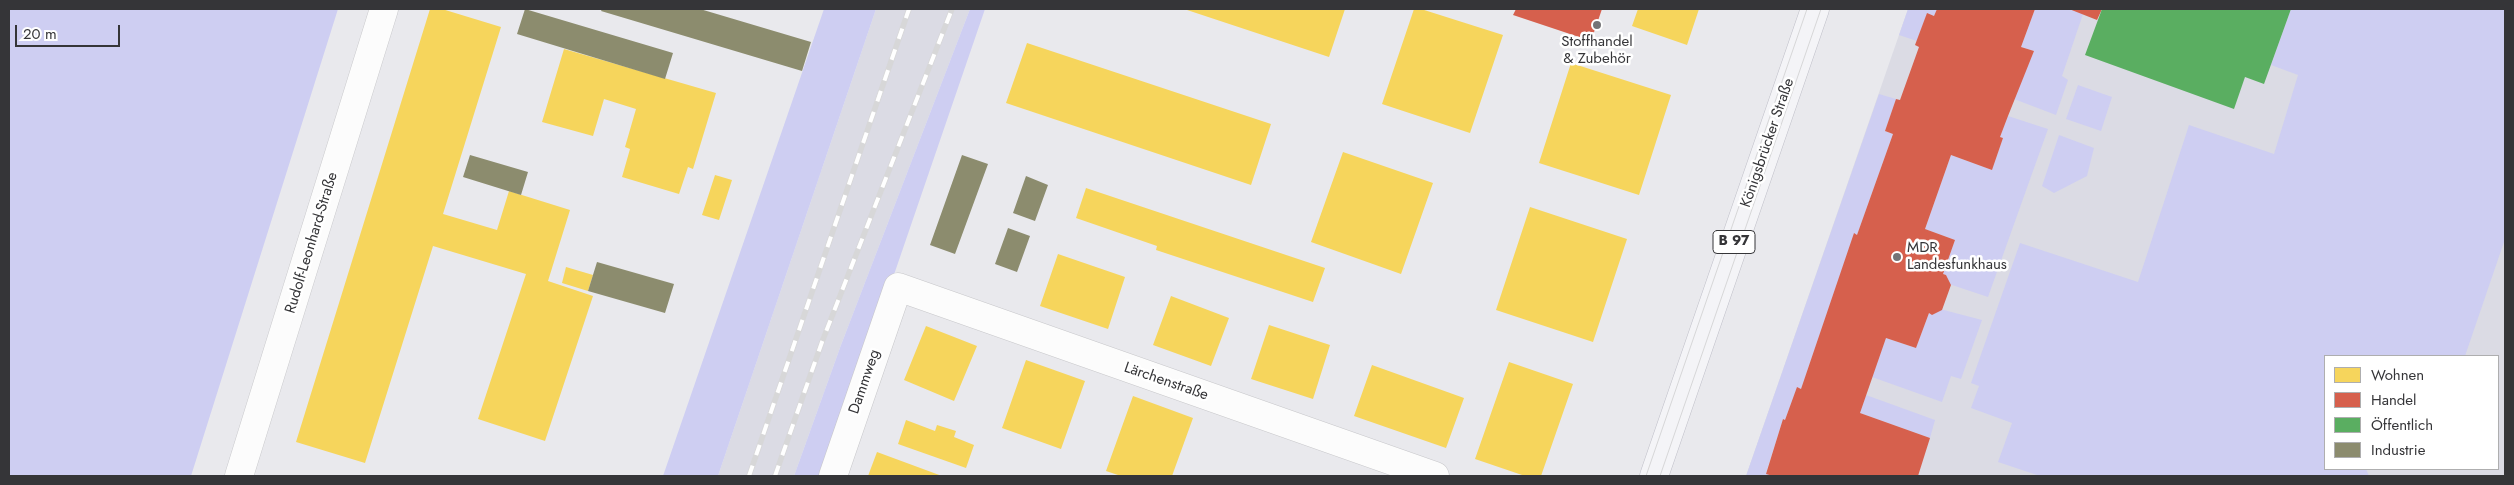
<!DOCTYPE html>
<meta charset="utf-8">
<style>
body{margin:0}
#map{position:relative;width:2514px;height:485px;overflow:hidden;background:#e9e9ed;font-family:Jost,sans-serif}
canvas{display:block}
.frame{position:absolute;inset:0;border:10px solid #353538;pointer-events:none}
.legend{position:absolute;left:2324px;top:355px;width:175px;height:115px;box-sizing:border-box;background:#fff;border:1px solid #aeaeaf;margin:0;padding:6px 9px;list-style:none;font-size:15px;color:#353538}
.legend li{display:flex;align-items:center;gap:10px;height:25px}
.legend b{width:25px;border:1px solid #aeaeaf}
.scale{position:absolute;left:15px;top:25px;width:105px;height:22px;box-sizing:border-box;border:2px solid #353538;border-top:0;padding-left:6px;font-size:15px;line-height:18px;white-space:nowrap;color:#353538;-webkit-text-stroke:4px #fff;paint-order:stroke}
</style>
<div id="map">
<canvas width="2514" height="485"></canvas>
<div class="frame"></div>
<ul class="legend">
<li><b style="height:14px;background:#f6d55c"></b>Wohnen</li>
<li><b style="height:14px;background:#d6604d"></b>Handel</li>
<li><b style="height:14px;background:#5aae61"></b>Öffentlich</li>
<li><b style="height:14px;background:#8c8c6e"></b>Industrie</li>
</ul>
<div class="scale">20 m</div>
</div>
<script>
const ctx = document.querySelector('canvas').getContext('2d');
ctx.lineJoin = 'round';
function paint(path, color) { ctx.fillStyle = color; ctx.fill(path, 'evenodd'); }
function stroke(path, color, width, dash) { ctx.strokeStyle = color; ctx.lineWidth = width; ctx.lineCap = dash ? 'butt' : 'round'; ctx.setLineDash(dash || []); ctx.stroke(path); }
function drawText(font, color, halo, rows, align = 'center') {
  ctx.font = font + ' Jost,sans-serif'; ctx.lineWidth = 5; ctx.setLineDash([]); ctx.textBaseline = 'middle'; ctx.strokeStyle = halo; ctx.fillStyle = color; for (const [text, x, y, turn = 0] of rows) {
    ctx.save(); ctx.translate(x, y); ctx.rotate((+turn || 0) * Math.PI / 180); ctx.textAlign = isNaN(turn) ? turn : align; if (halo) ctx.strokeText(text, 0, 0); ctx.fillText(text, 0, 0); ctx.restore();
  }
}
paint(new Path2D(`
 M876 9H970L841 345 794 476H718Z
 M1908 9H2505V476H1746ZM2325 356H2498V469H2325Z`), '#dbdbe4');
paint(new Path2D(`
 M9 9H338L191 476H9Z
 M824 9H876L718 476H663Z
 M970 9H985L825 476H794L841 345Z
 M1908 9H1937L1934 16 1927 14 1917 41 1899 35Z
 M2035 9H2068L2083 14 2062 76 2068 80 2056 115 2014 99 2034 51 2021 47Z
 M2291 9H2505V239L2465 356H2325V469H2366L2369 476H2040L1998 462 2012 423 1971 408 1979 386 1971 383 2020 243 2138 282 2189 125 2274 154 2298 75 2271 65Z
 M2078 85 2112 97 2101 131 2066 119Z
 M1879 94 1896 99 1885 131 1893 134 1857 235 1854 234 1801 389 1797 388 1785 420 1783 419 1766 473 1773 476H1746Z
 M2008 116 2048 129 1988 297 1949 284 1946 275 1943 274 1955 240 1925 229 1951 155 1992 170 2003 138 2000 137Z
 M2059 135 2094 148 2087 176 2054 193 2042 186Z
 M1940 309 1982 320 1961 379 1951 376 1942 402 1872 377 1886 338 1916 348 1929 313 1932 314Z
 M1866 395 1935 420 1930 438 1860 413Z`), '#cecef2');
paint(new Path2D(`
 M430 9H442L501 27 443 214 497 230 509 191 570 210 548 281 593 296 545 441 478 419 526 274 433 246 365 463 296 442Z
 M1184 9H1345L1329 57Z
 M1414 9H1421L1503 35 1470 133 1382 104Z
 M1638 9H1699L1687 45 1632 26Z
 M1027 43 1271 124 1251 185 1006 103Z
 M564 49 716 93 693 169 688 167 679 194 622 177 630 149 625 147 636 109 604 99 593 136 542 122Z
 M1571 63 1671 95 1639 195 1539 163Z
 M1343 152 1433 183 1401 274 1311 242Z
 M715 175 732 180 719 220 702 215Z
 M1086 188 1325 268 1313 302 1156 250 1157 246 1076 218Z
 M1530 207 1627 239 1593 342 1496 310Z
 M1058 254 1125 277 1108 329 1040 306Z
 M566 267 593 275 588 291 562 283Z
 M1171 296 1229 318 1211 366 1153 345Z
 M1269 325 1330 345 1313 399 1251 379Z
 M926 326 977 346 954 401 904 380Z
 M1026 360 1085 381 1061 449 1002 428Z
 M1509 362 1573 384 1541 476H1525L1475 459Z
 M1372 365 1464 398 1446 448 1354 416Z
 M1133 396 1193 418 1172 476H1121L1106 471Z
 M906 420 935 431 937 425 956 431 954 437 974 445 966 468 898 444Z
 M877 452 942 476H868Z`), '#f6d55c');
paint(new Path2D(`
 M1516 9H1602L1591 41 1513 15Z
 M1937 9H2035L2021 47 2034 51 2008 116 2000 137 2003 138 1992 170 1951 155 1925 229 1955 240 1943 274 1946 275 1951 285 1942 310 1932 315 1929 313 1916 348 1886 338 1860 413 1930 438 1918 476H1773L1766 474 1783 419 1785 420 1797 387 1801 389 1854 233 1857 235 1893 134 1885 131 1896 99 1900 100 1919 47 1915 45 1927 13 1934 16Z
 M2069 9H2102L2097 20Z`), '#d6604d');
paint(new Path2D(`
 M2102 9H2291L2264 84 2245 77 2234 109 2085 55Z`), '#5aae61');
paint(new Path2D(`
 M525 9 673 53 665 79 517 34Z
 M602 9H700L811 42 802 71 601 11Z
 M470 155 528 172 521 195 463 177Z
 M962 155 988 164 955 254 930 245Z
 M1026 176 1048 185 1035 221 1013 213Z
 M1008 228 1030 236 1017 272 995 264Z
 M597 262 674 284 665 313 588 291Z`), '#8c8c6e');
const minor = new Path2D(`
 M239 476 384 9
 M833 476 898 287 1435 476`);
const primary = new Path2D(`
 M1654 476 1815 9`);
stroke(minor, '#c7c7ca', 29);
stroke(primary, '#c0c0c9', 29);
stroke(minor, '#fcfcfc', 28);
stroke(primary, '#f4f4f7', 28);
stroke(new Path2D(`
 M1646 476 1807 9
 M1660 476 1821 9`), '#d7d7d8', 1);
const rail = new Path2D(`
 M749 476 909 9
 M775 476 822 342 952 9`);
stroke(rail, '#d7d7d8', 5.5);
stroke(rail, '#fff', 4, [11]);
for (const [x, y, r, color] of [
 [1597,25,5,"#747477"],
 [1897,257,5,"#747477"]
]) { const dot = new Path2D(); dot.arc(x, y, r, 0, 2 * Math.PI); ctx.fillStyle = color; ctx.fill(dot); stroke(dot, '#fff', 2); }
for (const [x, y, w] of [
 [1734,242,42]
]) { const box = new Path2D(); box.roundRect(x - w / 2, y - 11.5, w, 23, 4); ctx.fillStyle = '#fff'; ctx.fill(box); stroke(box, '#353538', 1); }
drawText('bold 14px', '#353538', null, [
 ["B 97",1734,242]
]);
drawText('15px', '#353538', '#fff', [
 ["Stoffhandel",1597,42],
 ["& Zubehör",1597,59],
 ["MDR",1907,248,"left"],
 ["Landesfunkhaus",1907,265,"left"]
]);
drawText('15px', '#353538', '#fff', [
 ["Königsbrücker Straße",1768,143,-71],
 ["Rudolf-Leonhard-Straße",312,243,-73],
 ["Dammweg",865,382,-71],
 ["Lärchenstraße",1166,382,19]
]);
</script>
